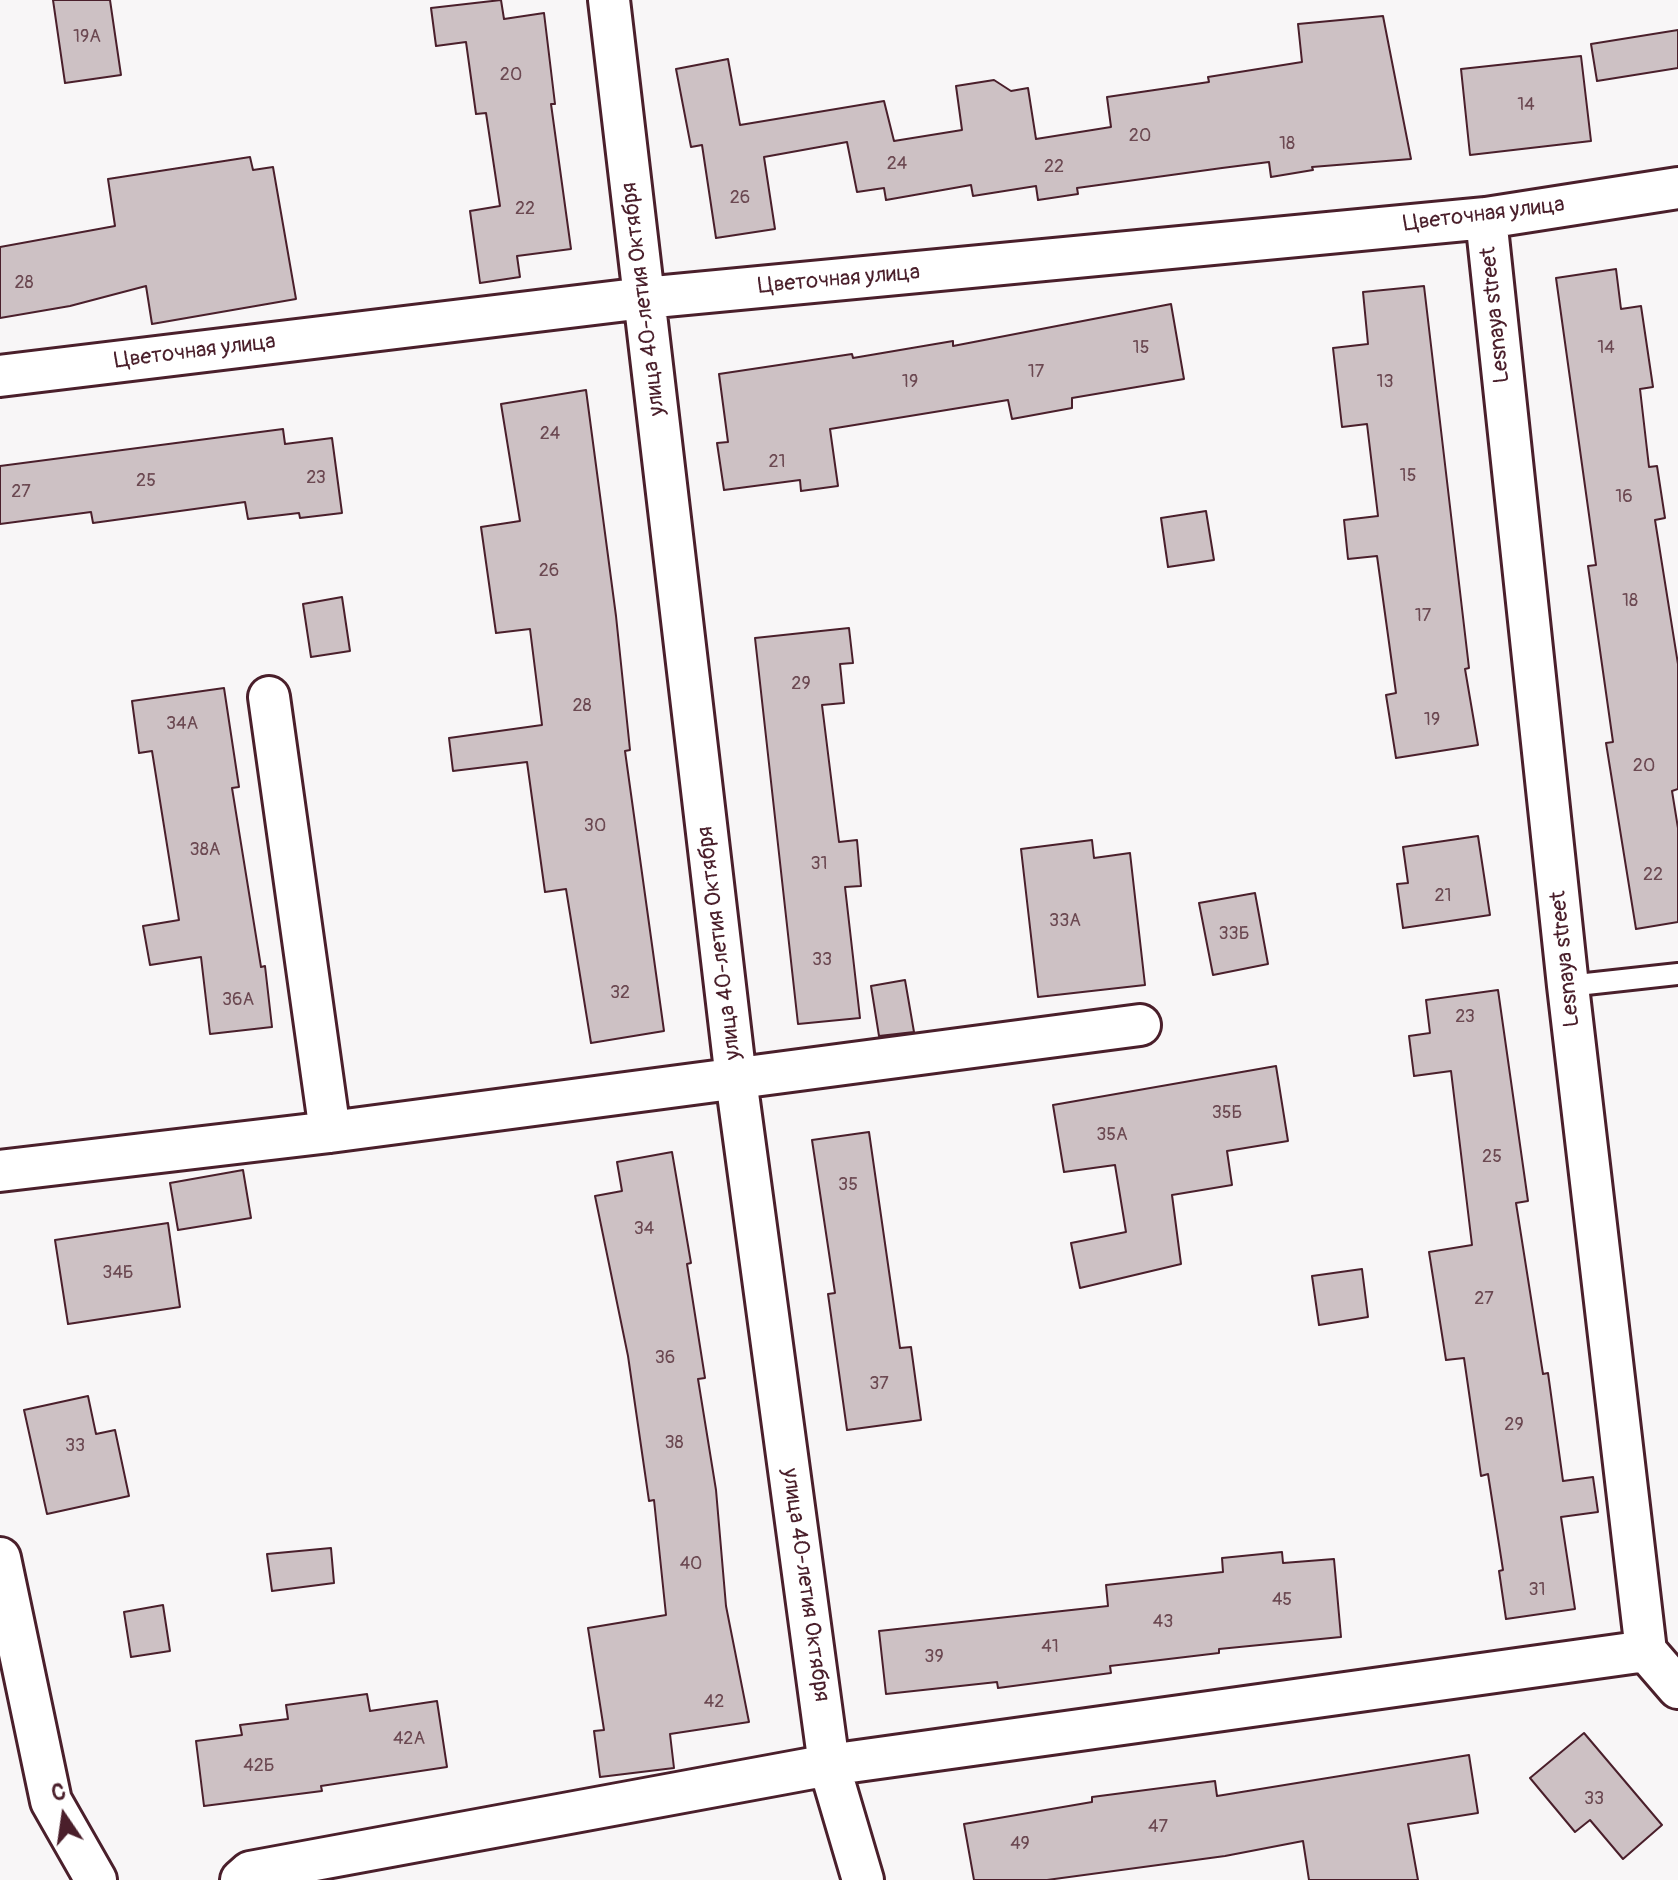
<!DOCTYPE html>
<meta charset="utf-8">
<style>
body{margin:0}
#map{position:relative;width:1678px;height:1880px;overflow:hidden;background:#f8f6f7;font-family:Pangolin,sans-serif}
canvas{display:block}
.north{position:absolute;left:24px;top:1776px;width:80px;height:80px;-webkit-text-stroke:6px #fff;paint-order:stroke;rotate:347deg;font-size:22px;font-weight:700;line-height:32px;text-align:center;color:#4a1f2b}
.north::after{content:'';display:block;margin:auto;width:28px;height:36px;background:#4a1f2b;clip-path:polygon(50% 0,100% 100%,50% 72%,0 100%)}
</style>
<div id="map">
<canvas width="1678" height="1880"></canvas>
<div class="north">С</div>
</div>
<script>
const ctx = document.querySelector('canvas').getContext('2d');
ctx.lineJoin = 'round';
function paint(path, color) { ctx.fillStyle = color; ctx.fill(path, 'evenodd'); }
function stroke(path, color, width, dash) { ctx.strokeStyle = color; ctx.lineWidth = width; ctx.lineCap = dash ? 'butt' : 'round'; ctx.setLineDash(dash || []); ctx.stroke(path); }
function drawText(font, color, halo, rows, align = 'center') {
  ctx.font = font + ' Pangolin,sans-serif'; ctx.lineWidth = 8; ctx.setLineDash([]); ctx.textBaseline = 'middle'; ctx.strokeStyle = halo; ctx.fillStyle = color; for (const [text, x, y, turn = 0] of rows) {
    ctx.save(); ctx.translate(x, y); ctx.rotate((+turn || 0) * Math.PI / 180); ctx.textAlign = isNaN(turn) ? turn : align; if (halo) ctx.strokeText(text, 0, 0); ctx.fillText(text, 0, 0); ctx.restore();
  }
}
const building = new Path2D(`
 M53 0H110L121 75 65 83Z
 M501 0 504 19 544 13 555 104H551L571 249 517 256 520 277 480 283 470 211 500 206 486 113 476 114 466 42 436 46 431 8Z
 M1383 16 1411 159 1312 167 1313 170 1271 177 1269 162 1222 168 1077 188 1078 194 1038 200 1036 186 973 196 971 185 886 200 884 188 857 192 847 142 764 157 775 229 716 238 702 145 691 147 676 69 728 59 740 125 884 101 894 141 962 130 956 86 994 80 1011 91 1028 88 1036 139 1111 127 1107 97 1209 82 1208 77 1302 62 1298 24Z
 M1678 30V68L1597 81 1591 44Z
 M1581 56 1591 141 1470 155 1461 69Z
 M250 157 253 170 273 167 296 299 152 324 146 286 70 306 0 318V247L115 226 108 179Z
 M1616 269 1621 309 1641 306 1653 387 1640 389 1649 467 1657 466 1665 518 1655 520 1678 664V789L1672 791 1678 828V922L1636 929 1606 743 1613 742 1588 566 1596 565 1556 278Z
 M1424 286 1469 668 1465 669 1478 745 1396 758 1386 695 1396 693 1377 556 1348 559 1344 520 1378 516 1367 424 1342 427 1333 348 1368 344 1363 292Z
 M1171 304 1184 379 1072 398V408L1012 419 1008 400 830 429 838 486 801 491 800 480 724 490 717 443 728 442 719 374 852 354 853 358 953 341V346Z
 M586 390 616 616 630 750 625 751 664 1031 591 1043 566 889 545 892 527 762 453 771 449 738 542 725 530 629 496 633 481 527 520 521 501 404Z
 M283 429 285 444 332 438 342 513 300 518 299 513 248 519 245 502 93 523 91 512 0 524V466Z
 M1206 511 1214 560 1168 567 1161 518Z
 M342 597 350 651 311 657 303 604Z
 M849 628 853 663 840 664 844 703 822 705 839 842 857 840 861 886 845 887 860 1018 798 1024 755 638Z
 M224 688 239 787 232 788 261 967 265 966 272 1027 210 1034 201 957 150 965 143 926 179 920 152 751 139 753 132 701Z
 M1478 836 1490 915 1403 928 1397 884 1408 883 1403 847Z
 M1092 840 1094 858 1130 853 1145 985 1038 997 1021 849Z
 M1255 893 1268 964 1213 975 1199 903Z
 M905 980 914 1032 879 1036 871 986Z
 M1498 990 1528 1201 1516 1203 1543 1374 1548 1373 1563 1481 1593 1477 1598 1512 1561 1517 1575 1609 1506 1619 1499 1571 1503 1570 1488 1474 1481 1476 1464 1358 1446 1360 1429 1252 1472 1245 1451 1071 1414 1076 1409 1036 1430 1033 1426 1000Z
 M1276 1066 1288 1141 1227 1151 1232 1185 1172 1195 1181 1264 1080 1288 1071 1243 1126 1232 1115 1165 1064 1172 1053 1105Z
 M869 1132 900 1348 911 1347 921 1420 847 1430 828 1294 835 1293 812 1140Z
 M672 1152 691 1263 687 1264 705 1378 698 1379 716 1490 726 1606 749 1722 670 1734 674 1768 600 1777 594 1731 604 1730 588 1628 666 1615 654 1500 649 1501 628 1356 595 1196 622 1191 617 1162Z
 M243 1170 251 1218 178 1230 170 1183Z
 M168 1223 180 1307 68 1324 55 1240Z
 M1362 1269 1368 1317 1319 1325 1312 1276Z
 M88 1396 96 1434 115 1430 129 1496 47 1514 24 1410Z
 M331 1548 334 1583 272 1591 267 1554Z
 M1282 1552 1283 1563 1334 1559 1341 1637 1219 1649V1653L1110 1666 1111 1673 998 1688 997 1682 886 1694 879 1631 1108 1606 1106 1585 1223 1572 1222 1558Z
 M163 1605 170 1651 131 1657 124 1612Z
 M367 1694 370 1711 437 1701 447 1767 321 1786 322 1791 204 1806 196 1741 242 1735 240 1725 288 1719 286 1705Z
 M1584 1733 1662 1825 1623 1859 1590 1820 1575 1832 1530 1778Z
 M1469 1755 1478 1813 1408 1824 1418 1880H1309L1303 1841 1225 1856 1047 1880H974L964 1824 1092 1802V1797L1215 1781 1217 1796Z`);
paint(building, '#cdc1c4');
stroke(building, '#4a1f2b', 2);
const service = new Path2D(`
 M1568 986 1678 974`);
const minor = new Path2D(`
 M609 0 736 1079 829 1765 863 1880
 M1486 218 1568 986 1646 1651 1678 1688
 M0 376 644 298 1486 218 1678 188
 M269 697 330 1132
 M0 1171 330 1132 1140 1025
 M0 1558 51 1801 96 1880
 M241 1880 250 1872 829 1765 1646 1651`);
stroke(service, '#4a1f2b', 26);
stroke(minor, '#4a1f2b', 46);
stroke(service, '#fff', 20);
stroke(minor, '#fff', 40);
drawText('18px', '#6b4851', null, [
 ["19А",87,37],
 ["20",511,75],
 ["14",1526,105],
 ["20",1140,136],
 ["18",1287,144],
 ["24",897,164],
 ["22",1054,167],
 ["26",740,198],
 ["22",525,209],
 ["28",24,283],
 ["15",1141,348],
 ["14",1606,348],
 ["17",1036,372],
 ["19",910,382],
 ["13",1385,382],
 ["24",550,434],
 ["21",777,462],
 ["15",1408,476],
 ["23",316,478],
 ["25",146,481],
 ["27",21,492],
 ["16",1624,497],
 ["26",549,571],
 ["18",1630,601],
 ["17",1423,616],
 ["29",801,684],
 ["28",582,706],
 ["19",1432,720],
 ["34А",182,724],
 ["20",1644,766],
 ["30",595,826],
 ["38А",205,850],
 ["31",819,864],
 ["22",1653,875],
 ["21",1443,896],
 ["33А",1065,921],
 ["33Б",1234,934],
 ["33",822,960],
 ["32",620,993],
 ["36А",238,1000],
 ["23",1465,1017],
 ["35Б",1227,1113],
 ["35А",1112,1135],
 ["25",1492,1157],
 ["35",848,1185],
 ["34",644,1229],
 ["34Б",118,1273],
 ["27",1484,1299],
 ["36",665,1358],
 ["37",879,1384],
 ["29",1514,1425],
 ["38",674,1443],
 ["33",75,1446],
 ["40",691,1564],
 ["31",1537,1590],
 ["45",1282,1600],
 ["43",1163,1622],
 ["41",1050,1647],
 ["39",934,1657],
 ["42",714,1702],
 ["42А",409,1739],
 ["42Б",259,1766],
 ["33",1594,1799],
 ["47",1158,1827],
 ["49",1020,1844]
]);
drawText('22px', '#4a1f2b', '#fff', [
 ["Цветочная улица",1484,215,-7],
 ["Цветочная улица",839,280,-5],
 ["улица 40-летия Октября",644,299,-97],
 ["Lesnaya street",1496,315,-96],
 ["Цветочная улица",195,352,-7],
 ["улица 40-летия Октября",720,943,-97],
 ["Lesnaya street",1566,959,-96],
 ["улица 40-летия Октября",805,1585,82]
]);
</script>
